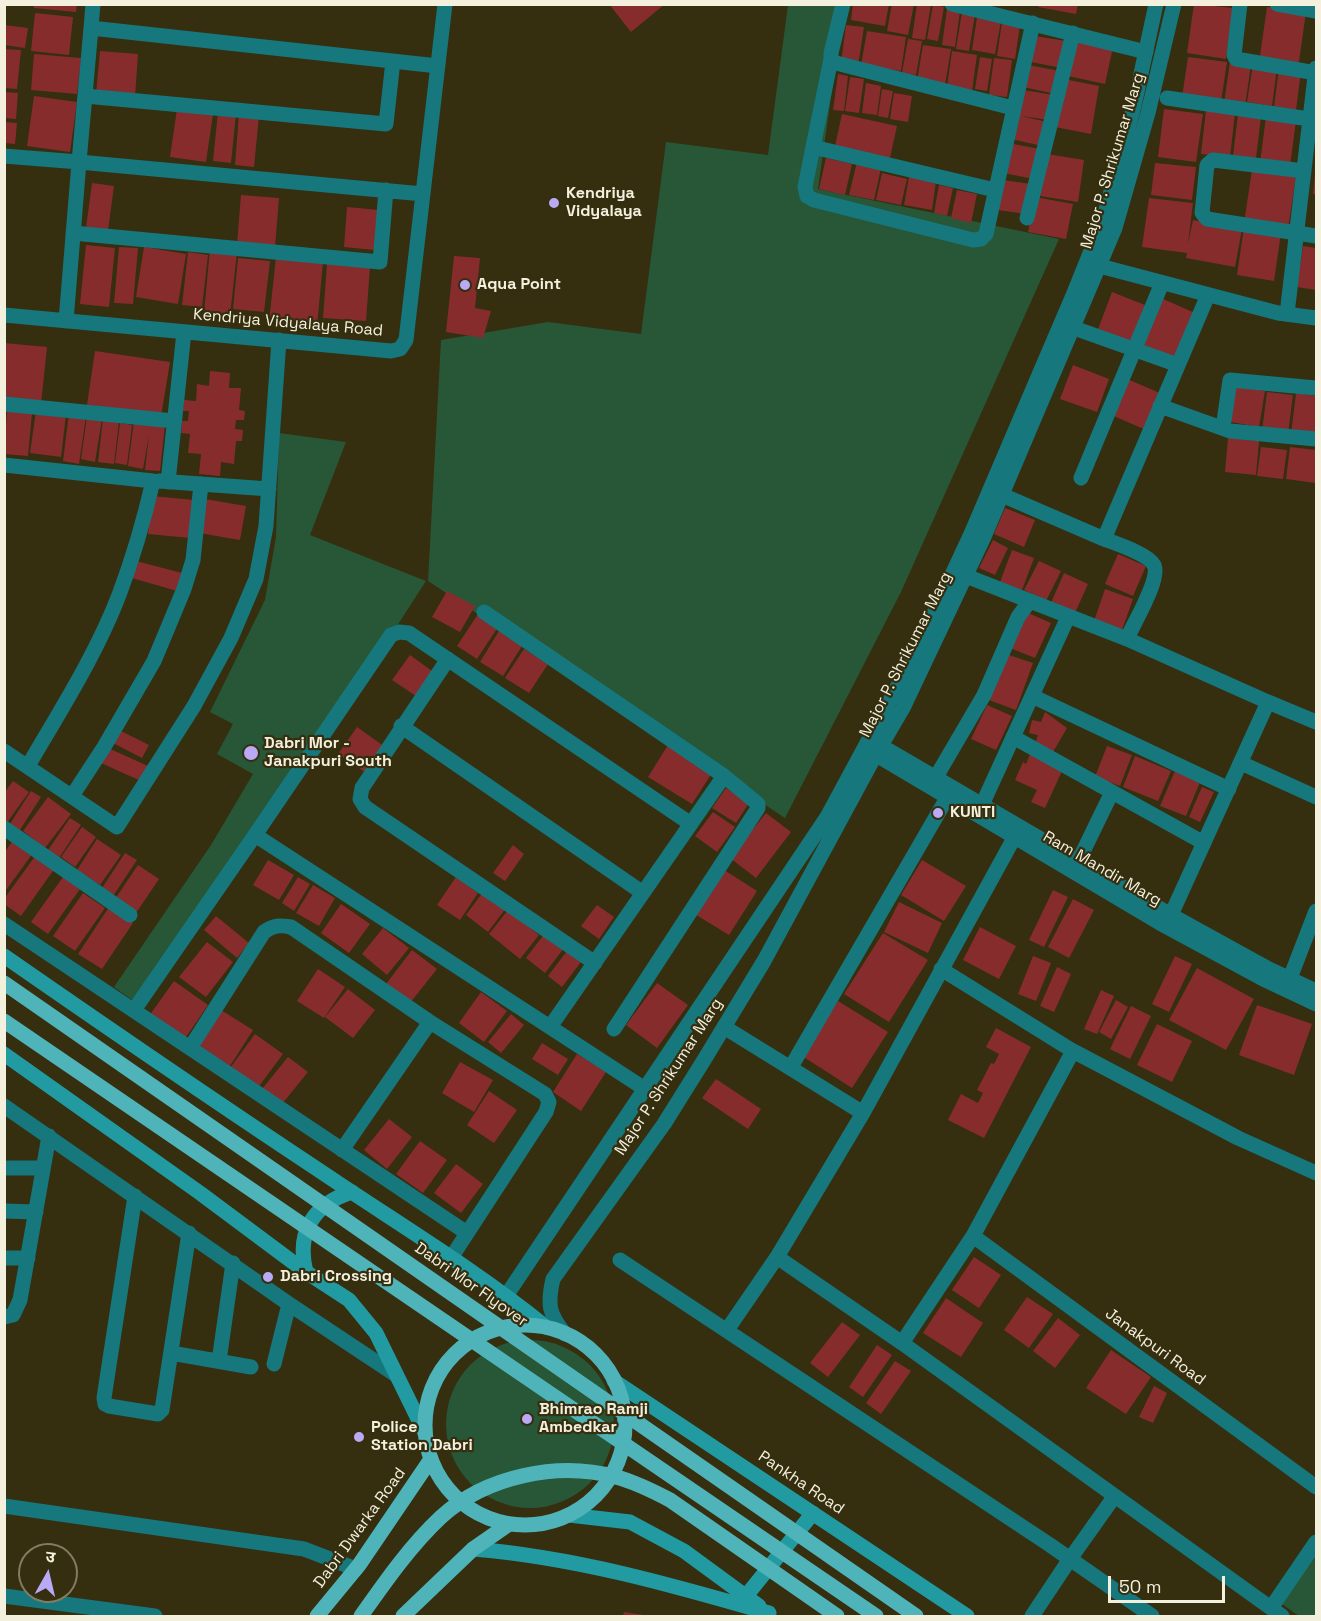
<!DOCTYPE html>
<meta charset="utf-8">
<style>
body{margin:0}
#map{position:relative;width:1321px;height:1621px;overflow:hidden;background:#352e0f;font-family:"Space Grotesk","Noto Sans Devanagari",sans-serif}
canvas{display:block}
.frame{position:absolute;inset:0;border:6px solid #f4f0de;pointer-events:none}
.north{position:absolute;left:18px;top:1543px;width:60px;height:60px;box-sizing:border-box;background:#352e0f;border:2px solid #817c62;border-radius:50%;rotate:8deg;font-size:16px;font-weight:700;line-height:24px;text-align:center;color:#f4f0de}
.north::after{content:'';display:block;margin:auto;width:21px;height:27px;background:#baaaf6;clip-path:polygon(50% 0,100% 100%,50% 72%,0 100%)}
.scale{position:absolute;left:1108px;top:1576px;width:117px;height:27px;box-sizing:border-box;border:3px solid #f4f0de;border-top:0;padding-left:8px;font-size:18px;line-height:21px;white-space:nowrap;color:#f4f0de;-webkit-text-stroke:4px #352e0f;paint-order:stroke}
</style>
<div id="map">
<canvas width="1321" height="1621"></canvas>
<div class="frame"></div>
<div class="north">उ</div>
<div class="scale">50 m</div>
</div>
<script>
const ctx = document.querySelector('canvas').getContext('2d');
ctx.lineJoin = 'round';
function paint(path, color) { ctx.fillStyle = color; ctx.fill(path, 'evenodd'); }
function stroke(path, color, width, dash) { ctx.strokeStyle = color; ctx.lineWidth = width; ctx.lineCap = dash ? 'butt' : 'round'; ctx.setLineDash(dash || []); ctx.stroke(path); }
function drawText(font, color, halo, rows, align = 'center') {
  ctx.font = font + ' "Space Grotesk",sans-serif'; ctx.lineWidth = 4.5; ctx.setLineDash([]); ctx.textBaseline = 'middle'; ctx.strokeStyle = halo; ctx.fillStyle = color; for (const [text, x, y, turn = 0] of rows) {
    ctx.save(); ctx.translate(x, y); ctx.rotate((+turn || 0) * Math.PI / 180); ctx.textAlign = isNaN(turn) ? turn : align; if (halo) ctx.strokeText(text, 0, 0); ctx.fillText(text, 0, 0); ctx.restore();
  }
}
paint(new Path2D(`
 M788 5H844L818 189 1059 239 901 592 785 818 428 581 441 340 548 322 641 334 666 142 768 155Z
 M279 433 346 442 310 535 426 581 375 660 135 1002 114 987 211 845 253 774 217 754 233 724 210 712 265 600 276 537Z
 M446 1424a84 84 0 1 1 168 0a84 84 0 1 1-168 0Z
 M1316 1553V1616H1299L1282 1604Z`), '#275737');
paint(new Path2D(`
 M34 4H77L76 12 34 8Z
 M609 4H665L631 32Z
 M853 4H889L885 26 851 20Z
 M892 4H914L908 35 887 31Z
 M917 4H931L925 40 912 38Z
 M1039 4H1078L1076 14 1038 7Z
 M1194 4 1233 8 1226 59 1187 53Z
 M933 5 944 7 938 41 927 39Z
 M1267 7 1306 12 1298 69 1259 63Z
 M947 9 960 11 955 47 942 45Z
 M962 12 975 14 969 51 956 49Z
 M35 13 73 17 69 55 31 51Z
 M977 17 1001 21 995 54 972 50Z
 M1002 22 1020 25 1015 59 997 56Z
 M4 25 28 28 25 48 4 45Z
 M846 25 864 27 858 66 841 63Z
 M867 31 906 37 901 71 861 65Z
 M1035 36 1066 41 1062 68 1031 62Z
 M908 39 922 41 916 75 902 73Z
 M1075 40 1113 47 1105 84 1068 76Z
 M923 45 951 49 945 85 917 81Z
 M4 49 21 50 17 89 4 88Z
 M100 51 138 54 135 97 96 94Z
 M952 51 977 55 972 91 947 87Z
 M34 54 81 58 77 94 31 90Z
 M980 57 992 59 987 91 975 89Z
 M1188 57 1227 62 1221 102 1182 97Z
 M994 58 1012 60 1007 97 989 95Z
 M1230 62 1251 65 1245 106 1224 103Z
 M1253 64 1277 68 1272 106 1247 102Z
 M1028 65 1060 71 1056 94 1023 87Z
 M1279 68 1301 71 1296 110 1274 107Z
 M838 74 848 76 844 111 833 110Z
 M850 77 864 79 859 113 845 111Z
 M1064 79 1099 86 1091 134 1055 127Z
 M866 83 881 86 877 115 862 113Z
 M882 89 893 91 888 118 878 116Z
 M1023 90 1054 95 1049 120 1021 116 1047 122 1042 146 1011 139Z
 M4 92 18 93 16 119 4 118Z
 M894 93 912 96 908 122 890 119Z
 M34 96 77 102 70 152 27 146Z
 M177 109 213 114 206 162 170 157Z
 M1164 109 1203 114 1196 162 1158 157Z
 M1206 110 1235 113 1230 157 1201 154Z
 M218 112 236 114 231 163 213 161Z
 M239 114 259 116 254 167 235 165Z
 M842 114 897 126 890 158 835 146Z
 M1238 114 1261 117 1256 158 1233 156Z
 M1266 117 1296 121 1290 166 1260 163Z
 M5 122 17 123 15 144 5 143Z
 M1008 143 1040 149 1034 179 1003 173Z
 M1047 154 1084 160 1078 202 1040 196Z
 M826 158 852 164 845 195 819 189Z
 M857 162 881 168 874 200 849 195Z
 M1155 163 1196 167 1192 200 1151 195Z
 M1252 170 1296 176 1288 229 1244 223Z
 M882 173 907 179 901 205 876 200Z
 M1315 173H1316V194H1313Z
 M909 177 936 181 932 210 904 205Z
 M1003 180 1031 184 1026 214 998 210Z
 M92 183 114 186 108 231 86 228Z
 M939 185 953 188 947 216 934 213Z
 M957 190 977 194 971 223 951 218Z
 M241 195 279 198 275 247 237 244Z
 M1035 197 1073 204 1066 239 1028 232Z
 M1149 198 1193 203 1188 244 1193 220 1242 229 1235 267 1186 258 1187 253 1142 247Z
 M347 207 379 210 375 250 344 247Z
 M1244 227 1281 233 1274 281 1237 275Z
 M86 245 115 248 109 307 80 304Z
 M1303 246 1316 248V290L1297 287Z
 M119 247 138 248 133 304 114 303Z
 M144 247 186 254 178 304 136 297Z
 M210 249 237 252 230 316 204 313Z
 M188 252 208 255 202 307 182 305Z
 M454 256 480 258 475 308 491 311 483 338 446 332Z
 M276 257 323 261 317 327 269 322Z
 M238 258 270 261 264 312 233 309Z
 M327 264 370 267 366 321 323 318Z
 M1112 292 1145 305 1129 345 1097 332Z
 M1161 298 1195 313 1175 359 1140 344Z
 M4 343 47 347 41 404 4 401Z
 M95 351 170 362 161 416 87 405Z
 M1073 365 1109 379 1097 412 1060 399Z
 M210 371 230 373 229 388H241L239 410 245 411 244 420H236L235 429 243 430 242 441H236L234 464 221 462 220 476 199 474 201 454 188 453 190 434 181 433 182 421H188L189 411H183L184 400 196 401 197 384 209 386Z
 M1125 378 1162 394 1146 430 1109 414Z
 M1236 386 1265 391 1259 427 1231 422Z
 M1267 392 1293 395 1288 434 1262 431Z
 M1296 393 1316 396V437L1291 434Z
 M7 411 32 413 28 456 4 454Z
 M36 411 66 415 61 457 30 453Z
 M69 413 86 416 79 464 63 461Z
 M87 416 102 419 95 462 81 459Z
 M103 419 119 421 114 464 98 462Z
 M134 421 165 425 160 471 145 470 149 435 143 469 128 466Z
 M120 423 132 425 127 465 115 463Z
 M1228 438 1259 441 1256 475 1225 472Z
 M1261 447 1287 450 1283 479 1257 476Z
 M1290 447 1316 450V483L1286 479Z
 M152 496 194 500 190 538 148 534Z
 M205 499 246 506 240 540 199 533Z
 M1005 508 1035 520 1024 547 994 534Z
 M993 540 1008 548 995 575 979 568Z
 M1012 550 1034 558 1022 590 1000 582Z
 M1118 554 1146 566 1133 596 1105 584Z
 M136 561 182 573 177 591 132 578Z
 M1039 561 1061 571 1046 601 1024 590Z
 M1064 573 1088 584 1074 615 1050 605Z
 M1105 589 1133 599 1121 633 1093 624Z
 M447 591 475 606 460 632 432 617Z
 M1026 612 1051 623 1035 658 1010 648Z
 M478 614 498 627 477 659 457 646Z
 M499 631 522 646 503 676 480 662Z
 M524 649 548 664 529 693 505 678Z
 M1006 654 1033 663 1016 710 989 700Z
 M410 655 436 674 419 698 392 680Z
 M987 705 1012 716 996 750 971 739Z
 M1045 712 1067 728 1053 752 1035 744 1038 735 1029 733 1032 720 1041 722Z
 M357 727 385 747 366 773 338 754Z
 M117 729 149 745 142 758 111 742Z
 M668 745 712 773 692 804 648 777Z
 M1107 746 1132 755 1120 786 1095 777Z
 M108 748 148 766 141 781 101 763Z
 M1030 754 1063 769 1045 808 1031 802 1037 790 1015 780 1023 762 1026 764Z
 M1135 756 1171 771 1158 801 1123 787Z
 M1175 771 1200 782 1186 816 1160 806Z
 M13 781 29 792 6 824 4 823V793Z
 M1202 787 1214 792 1200 822 1189 817Z
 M726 788 749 803 736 823 712 808Z
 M31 791 41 797 18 833 8 827Z
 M48 797 71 814 45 848 23 831Z
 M713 812 735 827 717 852 695 836Z
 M766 813 791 832 756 878 730 858Z
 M70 818 81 825 59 858 48 850Z
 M82 827 96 837 75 867 61 857Z
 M14 839 33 853 4 893V853Z
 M97 839 121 855 100 885 77 870Z
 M513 845 524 854 505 881 493 873Z
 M125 853 137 860 113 896 102 888Z
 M36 855 55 868 21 916 4 904V899Z
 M268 860 294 875 279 900 253 885Z
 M922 860 966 886 944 921 901 895Z
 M138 865 159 879 136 913 115 899Z
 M721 868 757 891 729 935 693 913Z
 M63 877 80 889 48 934 31 922Z
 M298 877 310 884 294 911 282 903Z
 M456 877 478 893 460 920 437 905Z
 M313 885 335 898 319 926 296 913Z
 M1053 890 1068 897 1044 947 1029 940Z
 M483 892 506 908 488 932 466 915Z
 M83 893 105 908 75 951 53 936Z
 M1073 899 1094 910 1069 958 1048 947Z
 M899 902 942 923 928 953 884 932Z
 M341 904 370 924 349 953 321 933Z
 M597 905 614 917 599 939 581 926Z
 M109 907 133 923 102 969 78 954Z
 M508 910 539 935 520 959 489 934Z
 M216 916 249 943 237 958 204 930Z
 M980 927 1016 946 999 979 963 960Z
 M383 928 409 948 387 975 362 954Z
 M545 933 564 948 545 973 526 958Z
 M883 933 928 960 889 1022 844 994Z
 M207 942 233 962 206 997 179 977Z
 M412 950 437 969 410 1003 386 984Z
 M567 951 581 962 562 987 548 976Z
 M1033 956 1051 963 1036 1001 1018 994Z
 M1175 956 1192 964 1169 1012 1152 1004Z
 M1057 967 1071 974 1054 1012 1040 1006Z
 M1197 968 1254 999 1226 1050 1169 1020Z
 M318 969 345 987 324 1018 297 1001Z
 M174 981 208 1005 184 1040 149 1016Z
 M657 983 688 1005 657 1048 626 1025Z
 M348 989 375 1010 353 1038 325 1017Z
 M1101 990 1114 996 1097 1034 1084 1029Z
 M481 992 507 1011 484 1042 459 1023Z
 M1116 1000 1128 1007 1111 1039 1099 1032Z
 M838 1001 888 1032 852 1088 802 1056Z
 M1257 1005 1312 1024 1294 1075 1239 1055Z
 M1131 1006 1151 1016 1130 1059 1110 1049Z
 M221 1010 253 1030 230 1066 199 1046Z
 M511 1014 524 1025 501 1053 488 1042Z
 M1157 1024 1192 1041 1172 1082 1137 1065Z
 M996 1028 1031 1047 984 1138 948 1120 961 1094 978 1103 983 1093 977 1090 991 1063 994 1064 999 1054 986 1047Z
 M255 1034 283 1054 257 1089 230 1068Z
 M542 1043 568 1059 558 1075 532 1059Z
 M577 1054 606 1072 581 1111 553 1092Z
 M288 1057 308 1072 282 1104 262 1089Z
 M460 1062 493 1080 474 1112 442 1093Z
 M716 1079 761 1109 748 1129 702 1098Z
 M489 1091 517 1110 494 1143 467 1125Z
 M389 1119 412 1137 387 1169 364 1150Z
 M420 1141 447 1160 423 1193 396 1174Z
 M456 1164 483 1184 461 1213 434 1193Z
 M974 1257 1001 1275 979 1308 952 1290Z
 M1027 1297 1053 1314 1029 1348 1004 1330Z
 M946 1298 983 1323 961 1357 923 1333Z
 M1058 1318 1080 1335 1055 1368 1033 1351Z
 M842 1322 860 1335 828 1377 810 1363Z
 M877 1345 892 1355 863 1397 849 1387Z
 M1111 1350 1151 1377 1126 1414 1086 1388Z
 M895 1361 911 1371 881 1414 866 1403Z
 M1154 1386 1167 1393 1153 1423 1139 1417Z
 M624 1612 644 1615V1616H623Z`), '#872c2d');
stroke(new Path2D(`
 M843 4 831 53V59L813 147 995 190
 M952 4 1146 52
 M1240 4 1234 55 1236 59 1316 73
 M1277 4 1316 11
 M91 28 93 4
 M831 59 836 63 1013 108
 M85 96 386 124 393 61
 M1167 98 1316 120
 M813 147 805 187 807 196 814 200 973 240 981 239 986 234 1033 23
 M4 156 79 162 66 321
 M1304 171 1213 160 1207 165 1202 213 1207 219 1316 236
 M423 194 79 162 91 28 438 66
 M1027 218 1073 33
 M73 233 380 262 386 190
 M1287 314 1316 68
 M4 315 391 351 400 349 406 340 445 4
 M1074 328 1178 365
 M4 404 174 421
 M1160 406 1230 431 1316 439
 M1223 428 1230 380 1316 388
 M4 465 153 481C144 520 133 558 119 595 96 655 60 711 28 766
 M1081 478 1162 283
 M159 481 269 489
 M168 482 184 332
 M1002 495 1104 539 1208 295
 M1104 539C1117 544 1148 554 1154 565 1161 579 1133 624 1127 639
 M966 576 1127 639 1268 702
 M484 612 724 776 758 804V808L614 1029
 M448 659 362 788 360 799 365 807 595 963
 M1032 696 1229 789
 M401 726 643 893
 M1013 737 1204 843
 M4 751 117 827 194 706 231 638 256 579 266 526 279 340
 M1241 763 1316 797
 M936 777 984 695 1018 617 1029 602
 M72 796 104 747 154 661 184 589 193 560 201 484
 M982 805 1068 617
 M4 828 130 915
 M1078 862 1112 792
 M1171 915 1268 702 1316 722
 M4 924 467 1233
 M941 969 1073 1051
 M134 1010 255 835
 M550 1027 724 776
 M724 1027 863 1113 777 1257 902 1343
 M190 1048 264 932C273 925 280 925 291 927L430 1022 545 1094 549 1102 546 1112 451 1258
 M791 1067 947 798
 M645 1089 255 835 391 635 399 632 409 633 691 824
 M4 1106 289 1304 396 1375
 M863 1113 1014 838
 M342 1150 430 1022
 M4 1168H43
 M135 1196 104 1398 105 1404 109 1406 158 1414 162 1410 189 1233
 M4 1211 36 1212
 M973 1236 1316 1487
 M4 1258H28
 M620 1260 1050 1545 1152 1616
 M4 1317 13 1315 20 1300 49 1136
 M727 1330 777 1257
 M171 1353 251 1367
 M219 1361 233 1263
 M274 1364 289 1304
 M4 1506 304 1549 356 1569
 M4 1596 155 1616
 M1271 1608 1316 1542
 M1032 1616 1070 1559 1114 1497
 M1282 1616 902 1343 973 1236 1073 1051 1238 1138 1316 1173`), '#16777c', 15);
stroke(new Path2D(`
 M1092 264 1278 313 1316 318
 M883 747 1171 915 1269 969 1316 991
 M868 750 1165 926 1263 979 1316 1004
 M1287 986 1316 911
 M506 1296 827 817 915 654 971 534 1074 293 1103 221 1134 106 1156 4
 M565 1334C549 1314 547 1305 553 1279L664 1124 704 1060 764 961 876 754 903 708 983 539 1115 228 1148 113 1174 4`), '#16777c', 15);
stroke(new Path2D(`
 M4 956C112 1031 220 1105 329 1177 402 1226 478 1272 546 1327
 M4 1054 200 1193 306 1272 349 1300 376 1333 425 1433
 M306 1272C296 1233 313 1204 352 1192
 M614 1381 967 1616
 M569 1515 630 1522 684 1551 759 1606
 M473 1549C574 1557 672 1585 769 1613
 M746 1596 813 1513`), '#219ba1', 15);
stroke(new Path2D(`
 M4 983 916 1616
 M4 1021 876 1616
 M425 1425a100 100 0 1 1 200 0a100 100 0 1 1-200 0Z
 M317 1616 359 1565 431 1459
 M361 1616C385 1582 410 1546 441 1517 486 1476 558 1461 616 1477 635 1482 653 1491 670 1500L837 1616
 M403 1616 473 1549 509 1524`), '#4eb4b9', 15);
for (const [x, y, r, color] of [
 [554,203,6,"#baaaf6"],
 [465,285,6,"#baaaf6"],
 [251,753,8,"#baaaf6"],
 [938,813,6,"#baaaf6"],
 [268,1277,6,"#baaaf6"],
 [527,1419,6,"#baaaf6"],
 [359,1437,6,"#baaaf6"]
]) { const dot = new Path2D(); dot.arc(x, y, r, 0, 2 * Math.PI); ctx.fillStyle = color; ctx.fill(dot); stroke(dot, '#352e0f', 2); }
drawText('16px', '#f4f0de', '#352e0f', [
 ["Major P. Shrikumar Marg",1113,161,-73],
 ["Kendriya Vidyalaya Road",288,323,5],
 ["Major P. Shrikumar Marg",906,655,-63],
 ["Ram Mandir Marg",1102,869,30],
 ["Major P. Shrikumar Marg",669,1077,-57],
 ["Dabri Mor Flyover",471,1285,35],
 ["Janakpuri Road",1155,1347,36],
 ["Pankha Road",801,1483,34],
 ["Dabri Dwarka Road",360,1528,-54]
]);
drawText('bold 16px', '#f4f0de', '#352e0f', [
 ["Kendriya",566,194],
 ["Vidyalaya",566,212],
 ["Aqua Point",477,285],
 ["Dabri Mor -",264,744],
 ["Janakpuri South",264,762],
 ["KUNTI",950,813],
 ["Dabri Crossing",280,1277],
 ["Bhimrao Ramji",539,1410],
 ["Ambedkar",539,1428],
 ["Police",371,1428],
 ["Station Dabri",371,1446]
], 'left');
</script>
